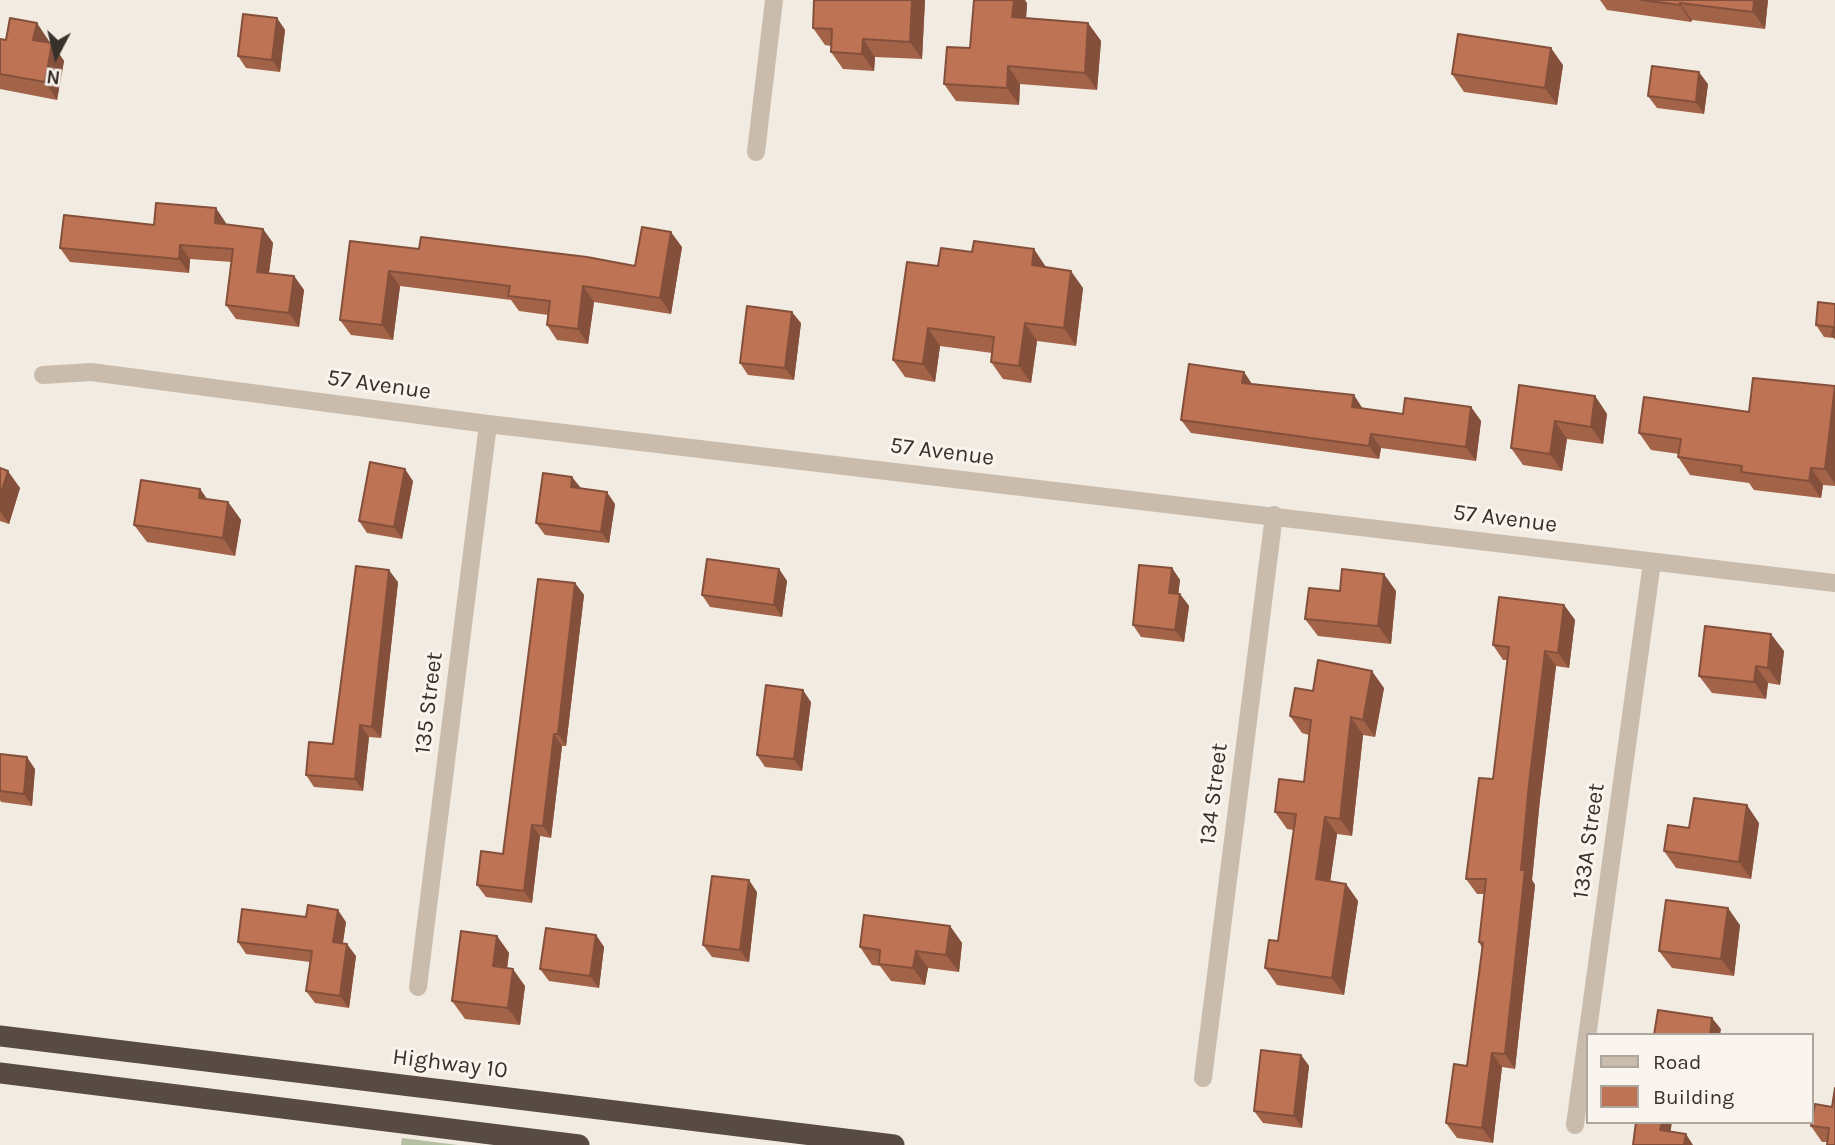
<!DOCTYPE html>
<style>
body{margin:0}
#map{position:relative;width:1835px;height:1145px;overflow:hidden;background:#f2ebe1;font-family:Karla,sans-serif}
canvas{display:block}
.legend{position:absolute;left:1586px;top:1033px;width:228px;height:91px;box-sizing:border-box;background:#f9f4ed;border:2px solid #aca69f;margin:0;padding:9px 12px;list-style:none;font-size:21px;color:#38302b}
.legend li{display:flex;align-items:center;gap:14px;height:35px}
.legend b{width:35px;border:2px solid #aca69f}
.north{position:absolute;left:21px;top:21px;width:70px;height:70px;-webkit-text-stroke:5px #f9f4ed;paint-order:stroke;rotate:187deg;font-size:19px;font-weight:700;line-height:28px;text-align:center;color:#38302b}
.north::after{content:'';display:block;margin:auto;width:24px;height:32px;background:#38302b;clip-path:polygon(50% 0,100% 100%,50% 72%,0 100%)}
</style>
<div id="map">
<canvas width="1835" height="1145"></canvas>
<ul class="legend">
<li><b style="height:9px;background:#c9bcad"></b>Road</li>
<li><b style="height:19px;background:#bd7354"></b>Building</li>
</ul>
<div class="north">N</div>
</div>
<script>
const ctx = document.querySelector('canvas').getContext('2d');
ctx.lineJoin = 'round';
function paint(path, color) { ctx.fillStyle = color; ctx.fill(path, 'evenodd'); }
function stroke(path, color, width, dash) { ctx.strokeStyle = color; ctx.lineWidth = width; ctx.lineCap = dash ? 'butt' : 'round'; ctx.setLineDash(dash || []); ctx.stroke(path); }
function drawText(font, color, halo, rows, align = 'center') {
  ctx.font = font + ' Karla,sans-serif'; ctx.lineWidth = 6; ctx.setLineDash([]); ctx.textBaseline = 'middle'; ctx.strokeStyle = halo; ctx.fillStyle = color; for (const [text, x, y, turn = 0] of rows) {
    ctx.save(); ctx.translate(x, y); ctx.rotate((+turn || 0) * Math.PI / 180); ctx.textAlign = isNaN(turn) ? turn : align; if (halo) ctx.strokeText(text, 0, 0); ctx.fillText(text, 0, 0); ctx.restore();
  }
}
paint(new Path2D(`
 M402 1138 458 1145H401Z`), '#b4c0a1');
stroke(new Path2D(`
 M756 152 774 0
 M43 375 91 372 488 424 1835 583
 M418 987 488 424
 M1203 1078 1274 515
 M1575 1125 1652 562`), '#c9bcad', 18);
stroke(new Path2D(`
 M0 1036 894 1145
 M0 1073 579 1145`), '#584b43', 21);
paint(new Path2D(`
 M925 0 922 59 875 57 874 71 843 69 831 52V46L825 45 813 28Z
 M1600 0H1768L1765 29 1692 20 1691 22 1607 10Z
 M1027 3 1026 18 1088 23 1101 41 1097 90 1020 84 1019 105 956 101 944 84 970 48Z
 M277 18 285 30 280 72 246 68 238 56Z
 M0 39 6 40 49 41 48 43H52L64 61 57 100 0 89Z
 M1563 65 1557 105 1464 92 1452 74Z
 M1708 84 1704 114 1657 108 1648 96Z
 M226 223V224L263 229 273 243 269 273 294 276 304 290 299 327 236 319 226 305 232 262 190 259 189 273 70 262 60 248 154 225Z
 M350 241 419 249 635 266 682 247 671 314 594 302 588 344 557 340 547 325 548 315 519 311 511 300 400 286 393 340 351 335 340 320Z
 M938 266 1046 267 1083 288 1076 346 1037 341 1031 383 1003 379 991 362 992 353 940 346 935 382 905 377 893 360Z
 M1835 304V340L1834 338 1824 337 1816 325Z
 M801 323 794 380 748 375 740 363Z
 M1244 372 1252 384 1363 409 1403 414 1471 407 1481 421 1476 461 1381 448 1379 459 1191 433 1181 420Z
 M1835 386V486L1823 485 1821 498 1754 490 1749 483 1690 475 1678 457 1679 454 1651 450 1639 433 1749 412Z
 M1595 396 1607 414 1603 444 1567 439 1562 471 1523 465 1511 448Z
 M0 468 20 488 9 524 0 521Z
 M413 481 402 539 367 533 359 521Z
 M581 488 615 504 609 543 545 535 536 523Z
 M200 489 207 499 228 502 241 520 235 556 147 542 134 525Z
 M1172 568 1180 580 1178 594H1180L1189 606 1184 642 1141 637 1133 625Z
 M779 569 787 581 782 617 710 607 702 595Z
 M398 582 381 738 369 737 363 791 314 787 306 775 333 744Z
 M575 583 584 595 566 746H562L551 838 540 836 532 903 486 897 477 885 503 854Z
 M1340 591H1396L1391 644 1318 636 1305 619Z
 M1564 605 1575 620 1569 668 1556 666 1540 799 1532 880 1535 885 1515 1069 1502 1067 1493 1143 1457 1138 1446 1123 1467 1066 1482 948 1479 942 1484 894H1477L1466 879 1493 779 1507 660H1503L1493 645Z
 M1784 651 1780 685 1768 683 1766 699 1712 693 1699 676Z
 M1384 688 1375 737 1363 735 1352 836 1337 834 1330 881 1346 884 1358 901 1344 995 1277 985 1265 968 1278 941 1294 830 1287 829 1275 812 1304 782 1309 735 1302 733 1290 716 1313 691Z
 M811 702 802 771 765 767 757 755Z
 M0 754 35 769 32 806 1 802 0 800Z
 M1759 823 1751 879 1676 868 1664 851 1689 828Z
 M757 892 749 962 712 957 703 945Z
 M346 922 343 943 356 956 349 1008 315 1003 306 991 310 962 246 954 238 942Z
 M1740 925 1734 976 1672 968 1659 951Z
 M950 926 962 943 959 972 928 968 925 985 891 981 880 966 872 965 860 947Z
 M596 935 604 947 599 988 549 981 540 969Z
 M497 936 509 953 507 968 525 986 520 1025 465 1019 452 1001Z
 M1301 1055 1309 1066 1302 1128 1263 1123 1254 1111Z
 M1832 1107 1827 1142H1822L1811 1126Z`), '#a36348');
paint(new Path2D(`
 M912 0H925L922 59 910 42Z
 M1014 0H1025L1027 3 1025 35 1012 17Z
 M1754 0H1768L1765 29 1753 12Z
 M1680 3 1692 20 1691 22 1680 5Z
 M277 18 285 30 280 72 272 60Z
 M37 23 49 41 46 57 33 40Z
 M1088 23 1101 41 1097 90 1085 73Z
 M863 39 875 57 874 71 862 54Z
 M52 43 64 61 57 100 45 82Z
 M1551 48 1563 65 1557 105 1545 88Z
 M1008 66 1020 84 1019 105 1007 88Z
 M1699 72 1708 84 1704 114 1696 102Z
 M216 208 226 223 224 237 215 223Z
 M263 229 273 243 267 286 257 272Z
 M671 232 682 247 671 314 660 298Z
 M180 245 190 259 189 273 179 259Z
 M1034 249 1046 267 1044 283 1032 265Z
 M389 271 400 286 393 340 382 325Z
 M1071 271 1083 288 1076 346 1064 328Z
 M294 276 304 290 299 327 289 313Z
 M583 286 594 302 588 344 578 329Z
 M792 312 801 323 794 380 785 368Z
 M1025 323 1037 341 1031 383 1019 366Z
 M928 328 940 346 935 382 923 364Z
 M1244 372 1253 386 1242 383Z
 M1835 387V484L1825 469Z
 M1354 395 1363 409 1352 407Z
 M1595 396 1607 414 1603 444 1591 427Z
 M1471 407 1481 421 1476 461 1466 447Z
 M1555 421 1567 439 1562 471 1550 454Z
 M1371 434 1381 448 1379 459 1369 446Z
 M1811 468 1823 485 1821 498 1809 481Z
 M405 469 413 481 402 539 394 527Z
 M8 471 20 488 9 524 0 511V496Z
 M572 477 581 488 571 487Z
 M200 489 212 506 199 498Z
 M607 492 615 504 609 543 601 532Z
 M228 502 241 520 235 556 223 538Z
 M1172 568 1180 580 1177 605 1169 593Z
 M779 569 787 581 782 617 774 605Z
 M389 570 398 582 381 738 372 727Z
 M1384 574 1396 591 1391 644 1378 626Z
 M575 583 584 595 566 746 558 734Z
 M1180 594 1189 606 1184 642 1175 630Z
 M1564 605 1575 620 1569 668 1558 653Z
 M1771 634 1784 651 1780 685 1768 668Z
 M1545 651 1556 666 1540 799 1532 880 1535 885 1515 1069 1505 1054 1529 784Z
 M1756 666 1768 683 1766 699 1754 682Z
 M1372 671 1384 688 1375 737 1363 720Z
 M803 690 811 702 802 771 794 759Z
 M1351 717 1363 735 1352 836 1340 819Z
 M360 725 369 737 363 791 355 779Z
 M554 734 562 746 551 838 543 826Z
 M27 757 35 769 32 806 24 794Z
 M1747 805 1759 823 1751 879 1739 862Z
 M1325 817 1337 834 1328 897 1316 879Z
 M532 825 540 836 532 903 524 891Z
 M749 880 757 892 749 962 740 950Z
 M1346 884 1358 901 1344 995 1332 978Z
 M1728 908 1740 925 1734 976 1721 959Z
 M338 910 346 922 341 954 333 942Z
 M950 926 962 943 959 972 946 955Z
 M596 935 604 947 599 988 590 976Z
 M497 936 509 953 505 984 493 966Z
 M347 944 356 956 349 1008 340 996Z
 M916 951 928 968 925 985 913 968Z
 M513 969 525 986 520 1025 508 1008Z
 M1712 1018 1721 1029 1720 1035H1710Z
 M1492 1053 1502 1067 1493 1143 1482 1128Z
 M1301 1055 1309 1066 1302 1128 1294 1116Z
 M1662 1122H1672L1669 1142 1660 1130Z
 M1686 1134 1693 1145H1684Z`), '#84503b');
const building = new Path2D(`
 M814 0H912L910 42 863 39 862 54 831 52 832 29 813 28Z
 M974 0H1014L1012 17 1088 23 1085 73 1008 66 1007 88 944 84 947 47 970 48Z
 M1641 0H1754L1753 12 1680 3V5Z
 M243 14 277 18 272 60 238 56Z
 M10 18 37 23 33 40 52 43 45 82 0 74V39L6 40Z
 M1458 34 1551 48 1545 88 1452 74Z
 M1652 66 1699 72 1696 102 1648 96Z
 M156 203 216 208 215 223 263 229 257 272 294 276 289 313 226 305 233 249 180 245 179 259 60 248 64 215 154 225Z
 M642 227 671 232 660 298 583 286 578 329 547 325 550 301 508 296 510 286 389 271 382 325 340 320 350 241 419 249 421 237 587 257 635 266Z
 M974 241 1034 249 1032 265 1071 271 1064 328 1025 323 1019 366 991 362 994 337 928 328 923 364 893 360 907 262 938 266 941 248 972 252Z
 M1818 302 1835 304V337L1832 336 1834 327 1816 325Z
 M747 306 792 312 785 368 740 363Z
 M1189 364 1244 372 1242 383 1354 395 1352 407 1403 414 1405 398 1471 407 1466 447 1371 434 1369 446 1181 420Z
 M1753 378 1835 386 1825 469 1811 468 1809 481 1741 472 1742 466 1678 457 1681 439 1639 433 1644 397 1749 412Z
 M1519 385 1595 396 1591 427 1555 421 1550 454 1511 448Z
 M370 462 405 469 394 527 359 521Z
 M0 468 8 471 0 496Z
 M543 473 572 477 571 487 607 492 601 532 536 523Z
 M141 480 200 489 199 498 228 502 223 538 134 525Z
 M707 559 779 569 774 605 702 595Z
 M1139 565 1172 568 1169 593 1180 594 1175 630 1133 625Z
 M356 566 389 570 372 727 360 725 355 779 306 775 309 742 333 744Z
 M1342 569 1384 574 1378 626 1305 619 1309 588 1340 591Z
 M538 579 575 583 558 734H554L543 826 532 825 524 891 477 885 481 851 503 854Z
 M1499 597 1564 605 1558 653 1545 651 1529 784 1521 870H1525L1505 1054 1492 1053 1482 1128 1446 1123 1454 1064 1467 1066 1483 943 1479 942 1486 879H1466L1479 778 1493 779 1509 647 1493 645Z
 M1705 626 1771 634 1768 668 1756 666 1754 682 1699 676Z
 M1318 660 1372 671 1363 720 1351 717 1340 819 1325 817 1316 879 1346 884 1332 978 1265 968 1269 940 1278 941 1296 814 1275 812 1279 779 1304 782 1311 720 1290 716 1295 688 1313 691Z
 M766 685 803 690 794 759 757 755Z
 M0 754 27 757 24 794 0 791Z
 M1694 798 1747 805 1739 862 1664 851 1668 825 1689 828Z
 M712 876 749 880 740 950 703 945Z
 M1666 900 1728 908 1721 959 1659 951Z
 M308 905 338 910 333 942 347 944 340 996 306 991 312 951 238 942 242 909 306 917Z
 M864 915 950 926 946 955 916 951 913 968 879 964 880 950 860 947Z
 M546 928 596 935 590 976 540 969Z
 M461 931 497 936 493 966 513 969 508 1008 452 1001Z
 M1658 1010 1712 1018 1710 1035H1654Z
 M1261 1050 1301 1055 1294 1116 1254 1111Z
 M1835 1088V1145H1827L1829 1128 1811 1126 1815 1104 1832 1107Z
 M1636 1122H1662L1660 1130 1686 1134 1684 1145H1633Z`);
paint(building, '#bd7354');
stroke(building, '#84503b', 2);
drawText('23px', '#38302b', '#f9f4ed', [
 ["57 Avenue",379,385,8],
 ["57 Avenue",942,452,7],
 ["57 Avenue",1505,519,7],
 ["135 Street",429,703,-83],
 ["134 Street",1214,794,-83],
 ["133A Street",1589,841,-82],
 ["Highway 10",450,1064,7]
]);
</script>
